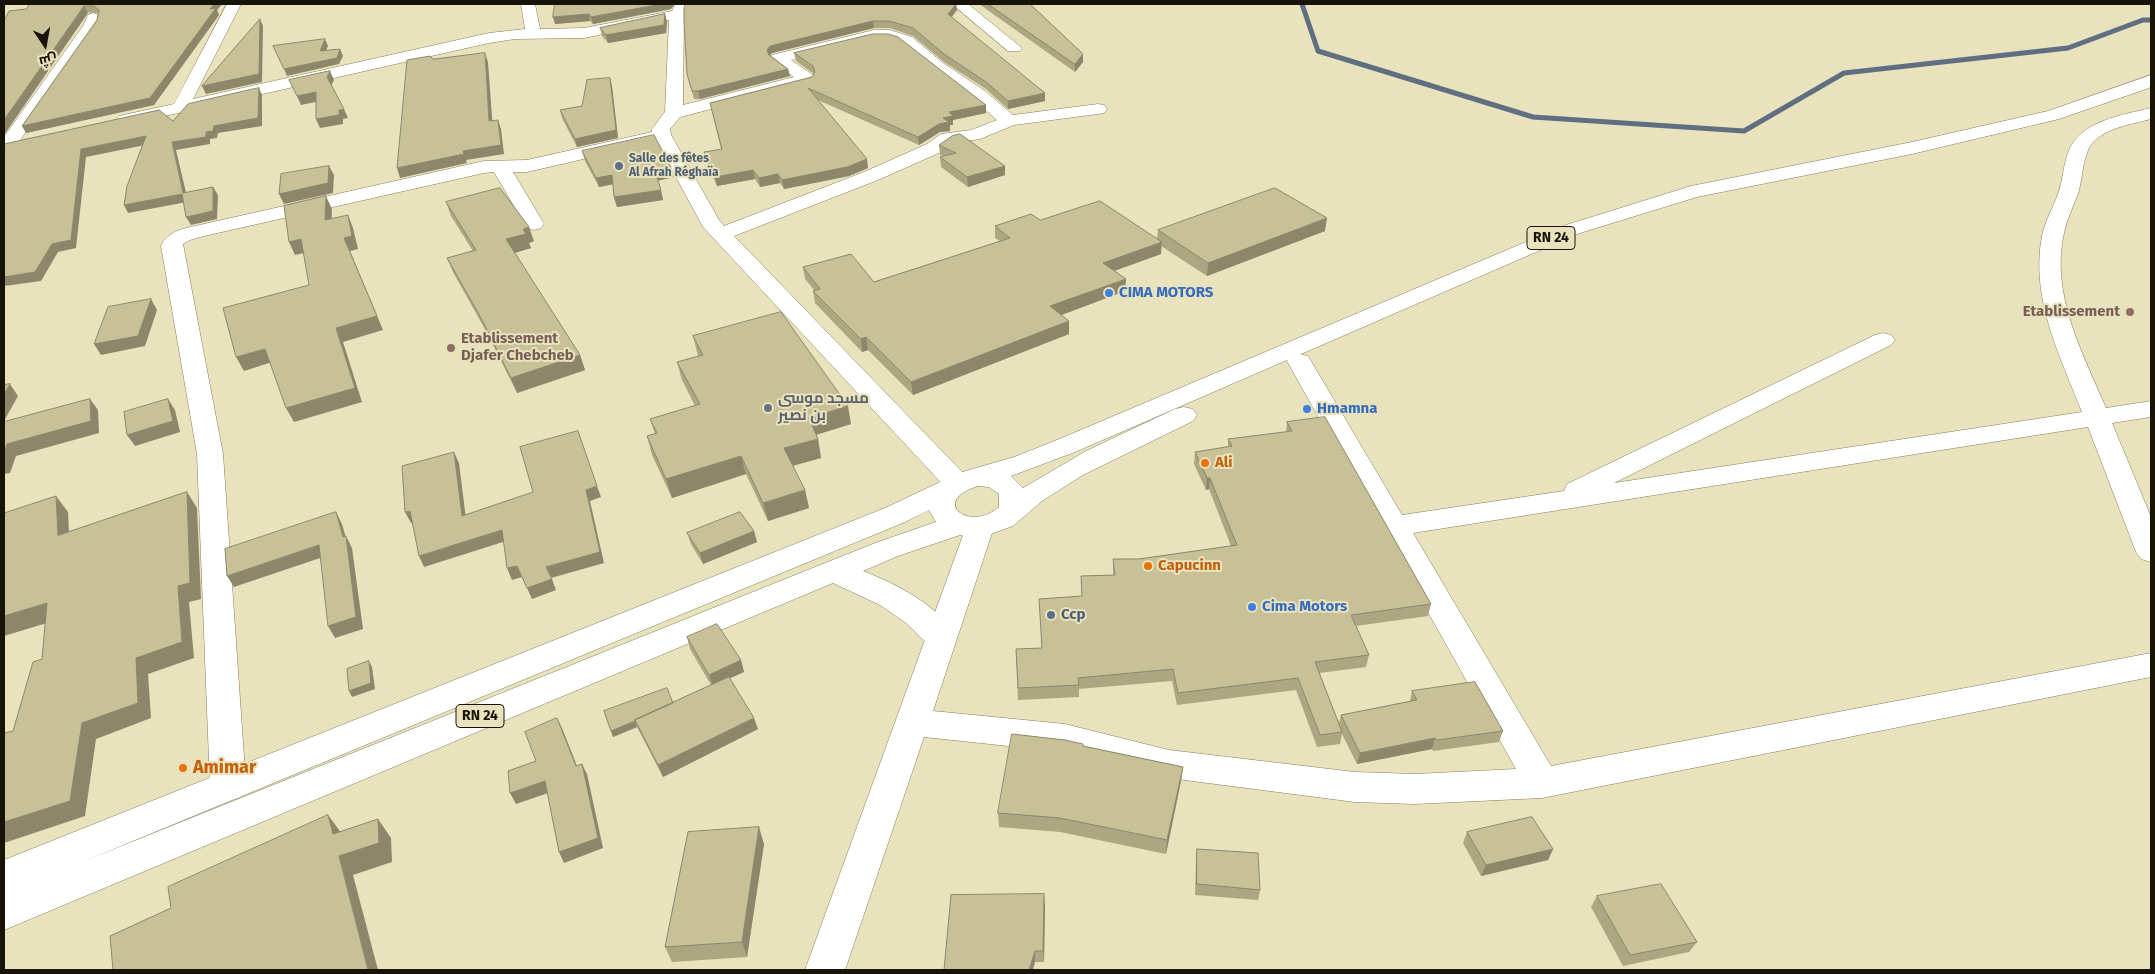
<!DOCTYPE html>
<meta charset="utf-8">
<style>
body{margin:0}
#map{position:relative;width:2155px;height:974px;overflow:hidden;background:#e8e2bd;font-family:"Fira Sans",Cairo,sans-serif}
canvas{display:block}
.frame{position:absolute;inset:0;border:5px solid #171407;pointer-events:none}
.north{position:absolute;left:20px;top:20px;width:50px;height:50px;-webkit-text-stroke:4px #e8e2bd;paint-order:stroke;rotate:168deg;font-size:14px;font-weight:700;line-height:20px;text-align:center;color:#171407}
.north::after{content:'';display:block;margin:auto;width:18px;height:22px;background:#171407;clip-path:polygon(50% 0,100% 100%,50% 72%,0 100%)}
</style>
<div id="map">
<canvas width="2155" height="974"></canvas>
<div class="frame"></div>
<div class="north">ش</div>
</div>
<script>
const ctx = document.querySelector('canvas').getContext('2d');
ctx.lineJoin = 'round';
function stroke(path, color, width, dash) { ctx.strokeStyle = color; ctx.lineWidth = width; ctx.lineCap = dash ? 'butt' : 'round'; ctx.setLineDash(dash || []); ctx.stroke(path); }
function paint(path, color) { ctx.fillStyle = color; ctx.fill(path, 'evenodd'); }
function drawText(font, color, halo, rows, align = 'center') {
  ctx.font = font + ' "Fira Sans",Cairo,sans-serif'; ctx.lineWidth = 4; ctx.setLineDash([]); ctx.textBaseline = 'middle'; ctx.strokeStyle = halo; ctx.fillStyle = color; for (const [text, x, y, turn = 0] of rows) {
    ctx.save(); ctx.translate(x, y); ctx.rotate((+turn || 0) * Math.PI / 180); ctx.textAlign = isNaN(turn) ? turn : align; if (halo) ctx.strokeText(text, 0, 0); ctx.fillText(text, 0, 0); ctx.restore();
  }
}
stroke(new Path2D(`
 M1302 4 1318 51 1533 117 1744 131 1844 73 2068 48 2143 20H2151`), '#606e82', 5);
const minor = new Path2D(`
 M227 4H241L193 99 489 33 525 29 521 4H535L540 29 584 28 672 11 676 4H690L684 14 683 105 794 77 772 61 770 58 772 55 874 30H890L912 37 943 63 985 91 1013 115 1098 104 1104 105 1107 109 1104 113 1098 114 1014 125 980 139 952 143 941 152 878 180 734 236 967 477 971 483 967 489 957 492 947 489 703 227 657 142 527 172H513L544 224 541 228 534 230 527 228 494 172 484 173 204 236 190 240 183 244 223 454 246 786 241 797 228 801 215 797 210 786 197 454 161 246C169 229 188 228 204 224L484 161 527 160 652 132V129L665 112 669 20 584 38 515 39 489 43 125 125 119 124 116 120 119 116 174 104ZM874 40H889L900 43 931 69 973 99 997 120 971 130 941 134 927 144 864 172 724 226 719 220 671 135 670 129 680 117 813 83 815 79 813 75 791 60Z
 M952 4H968L1022 48 1020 51H1008Z
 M93 13 98 15 101 18 99 26 14 149 4 150V137L83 26 88 15Z
 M2151 108V119C2130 125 2094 129 2087 153 2082 166 2082 181 2078 194 2073 207 2067 219 2064 233 2050 294 2083 354 2106 408L2151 401V417L2112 423 2151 517V562L2141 559 2136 552 2088 427 1413 533 1551 766 2151 653V677L1542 798 1415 804 1355 802 1169 778 1065 752 924 737 845 970H805L966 527 970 520 980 517 990 520 994 527 933 711 1065 724 1169 750 1355 772 1415 774 1516 769 1287 361 1290 356 1299 354 1308 356 1402 515 1564 491 1567 484 1875 335 1883 333 1891 335 1895 340 1891 345 1614 483 2082 412C2060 356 2030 298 2042 236 2045 221 2053 208 2058 194 2063 181 2063 166 2068 153 2079 121 2122 115 2151 108Z`);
const trunk = new Path2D(`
 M2151 75V86L2149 88 2059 119 1912 154 1697 197 1580 233 1075 452 1011 476 1023 488 1086 451 1175 409 1184 407 1193 409 1197 415 1193 421 1083 475 1042 501 1013 526 985 536 968 537 960 535 898 556 863 571C896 584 939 605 957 638L952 646 941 650 930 646 906 623 880 605 833 583 4 930V860L885 508 938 483 945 477 1014 457 1057 440 1566 225 1691 186 1912 142 2048 111ZM978 486 989 487 999 494V507C969 533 929 501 978 486ZM929 510 936 522 878 542 820 565 82 862 905 522Z`);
stroke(minor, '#837d5b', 1);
stroke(trunk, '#837d5b', 1);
paint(minor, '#fff');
paint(trunk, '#fff');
paint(new Path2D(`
 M30 4H222L217 10 219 15 154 105 26 133 97 20 98 13 26 9Z
 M555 4 671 9 593 24 590 21 555 24 553 17Z
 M686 4H956L957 10 951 17 1045 101 1008 109 986 89 944 62 913 36 890 28H874L772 53 770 55 788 69 790 76 700 99H694L687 74Z
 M979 4H1030L1083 54V62L1075 72Z
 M665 14 667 22 666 33 608 43 602 36 600 28Z
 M794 53 986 105V113L953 120V125H950V131L940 132 919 145 818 100 868 168 849 176 784 189 780 183 760 187 755 179 717 186 706 161 704 152 721 149 710 103 812 77 814 74 796 61Z
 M612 86 618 138 577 147 562 118 560 110 582 106Z
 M939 145 1005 166V175L968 187 941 167 940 157 944 156 940 155Z
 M582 151 671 167 674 177 658 180 663 200 617 207 614 197 613 184 599 187 585 161Z
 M446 202 534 241 529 243 531 248 514 253 580 355 585 370 517 393 487 333 453 272 447 258 473 251 451 216Z
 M1040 220 1157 239 1158 230 1325 231 1207 276 1161 246V254L1114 271 1126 279 1125 291 1061 315 1069 321V334L913 395 868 350 862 352 815 303 813 291 814 290 805 279 803 267 874 282 1000 241 995 238V226Z
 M693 336 851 424 816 435 818 439 821 458 792 466 805 490 809 508 768 521 746 474 672 498 652 455 647 436 655 434 650 419 695 406 682 380 677 362 698 356Z
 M1287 422 1431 604 1428 616 1356 626 1369 655 1366 667 1319 673 1339 723 1341 715 1410 701 1412 691 1503 731 1499 742 1433 751 1432 749 1357 764 1342 734 1340 744 1317 747 1296 690 1177 705 1172 681 1079 689V697L1018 700 1016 649 1042 648 1039 599 1082 596 1081 576 1113 575V559H1139L1231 546 1209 489 1206 490 1194 464 1195 452 1228 447V439L1286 432Z
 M754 531 757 542 703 564 691 544 687 533Z
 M687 637 741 660 744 672 730 678 758 729 663 777 637 727 613 737 604 711 673 703 711 685 690 649Z
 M1083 746 1183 767 1181 781 1166 854 1060 832 999 827 998 813Z
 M1467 832 1553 849 1548 860 1481 876 1463 843Z
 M764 844 747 957 672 962 665 947Z
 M1197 849 1260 890 1258 900 1195 895 1196 860Z
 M1597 896 1697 942 1689 952 1623 966 1591 907Z
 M1045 905 1044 962H1035L944 970Z`), '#aca682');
paint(new Path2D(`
 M214 4H222L217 10 219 15 154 105 26 133 22 126 210 9Z
 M662 4H675L671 9 593 24 591 17Z
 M956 4 957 10 948 22V14Z
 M84 6 88 13 4 135V120Z
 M589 14 590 21 555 24 553 17Z
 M665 14 667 22 666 33 608 43 606 35Z
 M260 19 263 26 262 82 206 94 202 86Z
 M873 21 874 28 772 53 768 57 767 50 770 46Z
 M325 39 328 46 323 58 320 51Z
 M340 49 343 56 339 64 287 76 284 69Z
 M485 53 488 62 493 130 489 121Z
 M1083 54V62L1075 72V64Z
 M788 69 790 76 700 99 698 91Z
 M330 71 334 80 331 86 327 77Z
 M610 78 612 86 618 138 577 147 575 139Z
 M259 88 262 95V126L218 133 217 138 210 139V144L176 150 188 201 183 193 172 142 206 132Z
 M316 92 320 101 301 105 297 96Z
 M1045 93V101L1008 109V101Z
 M986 105V113L953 120V125H950V131L940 132 919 145 918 137 943 118 949 112Z
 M344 109 348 118 343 119V124L320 128 316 119 339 110Z
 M498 120 501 129 504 154 466 160 467 163 400 178 397 168 463 151Z
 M146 136 150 144 86 157 76 248 58 252 41 281 4 286V277L81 149Z
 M867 159 868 168 849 176 784 189 782 180Z
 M329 166 334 175 333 193 284 204 279 194Z
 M1005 166V175L968 187 967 177Z
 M671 167 674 177 657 181 655 171Z
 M753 170 755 179 717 186 715 177Z
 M778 174 780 183 760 187 759 178Z
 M612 175 614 184 599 187 596 178Z
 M213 187 218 195 217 219 191 225 186 217Z
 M661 190 663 200 617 207 614 197Z
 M182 194 187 202 128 213 124 205Z
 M326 196 332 209 331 233 325 220Z
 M348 215 353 228 358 249 350 251 383 330 343 342 362 402 294 422 286 408 336 328 344 238Z
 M1327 218 1325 231 1207 276 1208 263Z
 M529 227 534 241 529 243 531 248 511 254 506 239 523 229Z
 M301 239 308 252 295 255 289 242Z
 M1162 242 1161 254 1103 275V263Z
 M1126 279 1125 291 1051 319 1050 306Z
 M151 299 157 310 145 346 101 355 94 344Z
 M1069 321V334L913 395 911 382Z
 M866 337 868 350 862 352 861 339Z
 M265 349 272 362 244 371 236 357Z
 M580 355 585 370 517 393 511 378Z
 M10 384 18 396 4 421V394Z
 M90 399 98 410 99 433 16 456 10 473 4 474V454L7 444Z
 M168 399 175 410 180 432 135 446 127 435Z
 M848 406 851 424 812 436 809 418Z
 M818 439 821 458 788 467 784 448Z
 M454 452 459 463 467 527 462 516Z
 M741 456 746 474 672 498 666 479Z
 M1207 478H1210L1209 489 1206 490Z
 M597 486 601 497 590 501 604 563 551 578 546 567 586 490Z
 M805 490 809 508 768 521 763 503Z
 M187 492 197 508 201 599 189 602 194 658 148 674 151 718 96 739 85 816 4 843V822L82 723 136 658 178 586Z
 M56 496 68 512 70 551 58 535Z
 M410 511 415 522 411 523 405 512Z
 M336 512 342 524 346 538V536L352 548 363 629 335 638 328 626 343 537Z
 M502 530 506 541 424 567 419 556Z
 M754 531 757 542 703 564 700 553Z
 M319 545 326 556 234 587 227 576Z
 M517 566 522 577 512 580 507 568Z
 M552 579 556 590 532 599 527 588Z
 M47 603 60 619 4 636V616Z
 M741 660 744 672 713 686 709 675Z
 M369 661 372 667 375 689 352 697 349 691Z
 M557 718 562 728 581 776 576 766Z
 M754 718 758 729 663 777 658 765Z
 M635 722 637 727 613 737 611 731Z
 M1435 738 1432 749 1357 764 1360 753Z
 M582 764 587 774 603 848 564 863 559 852Z
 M1183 767 1181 781 1166 854 1167 840Z
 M545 781 551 792 516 804 510 793Z
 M328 815 342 834H333Z
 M378 819 391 838 392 862 353 875 378 970H368L339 856Z
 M759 827 764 844 747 957 742 942Z
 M1553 849 1548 860 1481 876 1486 865Z
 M1044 894 1045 905 1044 962 1043 951Z
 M1035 951V962L1033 970H1029Z`), '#8c876a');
const building = new Path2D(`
 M30 4H214L210 9 216 8 150 98 22 126 97 20 99 10 94 6H84L4 120V21L9 11 26 9Z
 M555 4H662L591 17 589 14 553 17Z
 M686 4H956L948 14 1045 93 1008 101 986 82 944 54 913 28 889 21H873L770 46 767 50 769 55 788 69 698 91H692L687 74 684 22V8Z
 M988 4H1030L1083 54 1075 64Z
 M665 14 664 25 606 35 600 28Z
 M260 19 259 74 202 86Z
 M873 34H888L898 37 986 105 949 112 953 116 943 118 949 122 939 124 918 137 808 88 867 159 847 167 782 180 778 174 759 178 753 170 715 177 704 152 722 149 710 103 812 77 815 72 813 66 794 53Z
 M325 39 320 51 340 49 337 58 284 69 273 46Z
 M485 53 489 121 498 120 501 145 463 151 464 154 397 168 407 60 430 56 433 59Z
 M330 71 327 77 344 109 339 110V115L316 119V92L297 96 289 80Z
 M610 78 616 130 575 139 560 110 582 106 587 80Z
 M259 88 258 118 214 126 213 131 206 132V137L172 142 183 193 213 187V211L186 217 182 194 124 205 127 186 146 136 81 149 71 240 52 244 35 272 4 277V258L5 257H4V144L159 110 173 121 188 104Z
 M960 134 1005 166 967 177 940 157 956 153 939 145 952 136Z
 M654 135 671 167 655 171 661 190 614 197 612 175 596 178 582 151Z
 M329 166 328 183 279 194 281 174Z
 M500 188 529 227 523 229 526 234 506 239 580 355 511 378 481 318 447 258 476 250 446 202Z
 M1275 188 1327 218 1208 263 1158 230Z
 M326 196 325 220 348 215 352 236 344 238 377 316 336 328 355 388 286 408 265 349 236 357 223 308 309 285 301 239 289 242 284 206Z
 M1100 201 1162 242 1103 263 1126 279 1050 306 1069 321 911 382 866 337 861 339 813 291 820 289 803 267 851 254 874 282 1010 238 995 226 1031 214 1040 220Z
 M151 299 138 336 94 344 108 307Z
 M781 312 848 406 809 418 818 439 784 448 805 490 763 503 741 456 666 479 647 436 657 433 650 419 700 404 677 362 703 355 693 336Z
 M10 384 4 394V385Z
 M90 399 91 421 7 444 4 454V422Z
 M168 399 173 421 127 435 124 412Z
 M1325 417 1431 604 1351 615 1369 655 1315 662 1342 732 1320 735 1298 678 1178 693 1173 669 1078 678 1079 685 1018 688 1016 649 1042 648 1039 599 1082 596 1081 576 1115 575 1113 559H1139L1237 545 1210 478H1207L1195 452 1232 446 1228 439 1292 431 1287 422Z
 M578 431 597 486 586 490 600 552 546 567 552 579 527 588 517 566 507 568 502 530 419 556 410 511 405 512 402 466 454 452 462 516 533 492 520 447Z
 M187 492 190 583 178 586 182 642 136 658 138 703 82 723 70 801 4 822V733L13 731 33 662 42 659 47 603 4 616V513L56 496 58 535Z
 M336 512 343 537 346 536 356 617 328 626 319 545 227 576 225 549Z
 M740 512 754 531 700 553 687 533Z
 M717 624 741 660 709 675 687 637Z
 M369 661 371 683 349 691 347 669Z
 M729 677 754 718 658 765 635 720Z
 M1475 682 1503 731 1437 740 1435 738 1360 753 1341 715 1417 700 1412 691Z
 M667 688 673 703 635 720V721L611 731 604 711Z
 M557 718 576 766 582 764 598 838 559 852 545 781 510 793 508 771 536 761 525 732Z
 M1012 734 1065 740 1083 744V746L1183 767 1167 840 1060 818 998 813Z
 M328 815 333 834 378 819 379 843 339 856 368 970H113L110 936 171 908 168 887Z
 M1532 817 1553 849 1486 865 1467 832Z
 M759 827 742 942 665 947 688 832Z
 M1197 849 1258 853 1260 890 1197 884Z
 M1661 884 1697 942 1630 955 1597 896Z
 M1044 894 1043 951H1035L1029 970H944L951 895Z`);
paint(building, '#c8c197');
stroke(building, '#8c876a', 1);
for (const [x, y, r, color] of [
 [619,166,5,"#5c6f8a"],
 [1109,293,5,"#3f7fe0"],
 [2130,312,5,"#8d6e63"],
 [451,348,5,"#8d6e63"],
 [768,408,5,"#6b7280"],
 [1307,409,5,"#3f7fe0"],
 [1205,463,5,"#e8710a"],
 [1148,566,5,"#e8710a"],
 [1252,607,5,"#3f7fe0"],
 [1051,615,5,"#5c6f8a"],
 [183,768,5,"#e8710a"]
]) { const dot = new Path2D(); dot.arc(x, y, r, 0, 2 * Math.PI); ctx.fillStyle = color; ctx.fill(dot); stroke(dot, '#e8e2bd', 2); }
drawText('bold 12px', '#4e5e75', '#e8e2bd', [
 ["Salle des fêtes",629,159],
 ["Al Afrah Réghaïa",629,173]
], 'left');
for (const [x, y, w] of [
 [1551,238,48],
 [480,716,48]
]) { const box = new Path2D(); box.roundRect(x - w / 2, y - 11.5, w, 23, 4); ctx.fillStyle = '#e8e2bd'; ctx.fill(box); stroke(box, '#171407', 1); }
drawText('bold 14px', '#171407', null, [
 ["RN 24",1551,238],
 ["RN 24",480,716]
]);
drawText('bold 15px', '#366cbe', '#e8e2bd', [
 ["CIMA MOTORS",1119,293],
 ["Hmamna",1317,409],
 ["Cima Motors",1262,607]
], 'left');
drawText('bold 15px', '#785e54', '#e8e2bd', [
 ["Etablissement",2120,312],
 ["Etablissement",461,339,"left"],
 ["Djafer Chebcheb",461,356,"left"]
], 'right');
drawText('bold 15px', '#5b616d', '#e8e2bd', [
 ["مسجد موسى",778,399],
 ["بن نصير",778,416]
], 'left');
drawText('bold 15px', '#c56008', '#e8e2bd', [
 ["Ali",1215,463],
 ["Capucinn",1158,566]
], 'left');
drawText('bold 15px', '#4e5e75', '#e8e2bd', [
 ["Ccp",1061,615]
], 'left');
drawText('bold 18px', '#c56008', '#e8e2bd', [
 ["Amimar",193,768]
], 'left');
</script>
